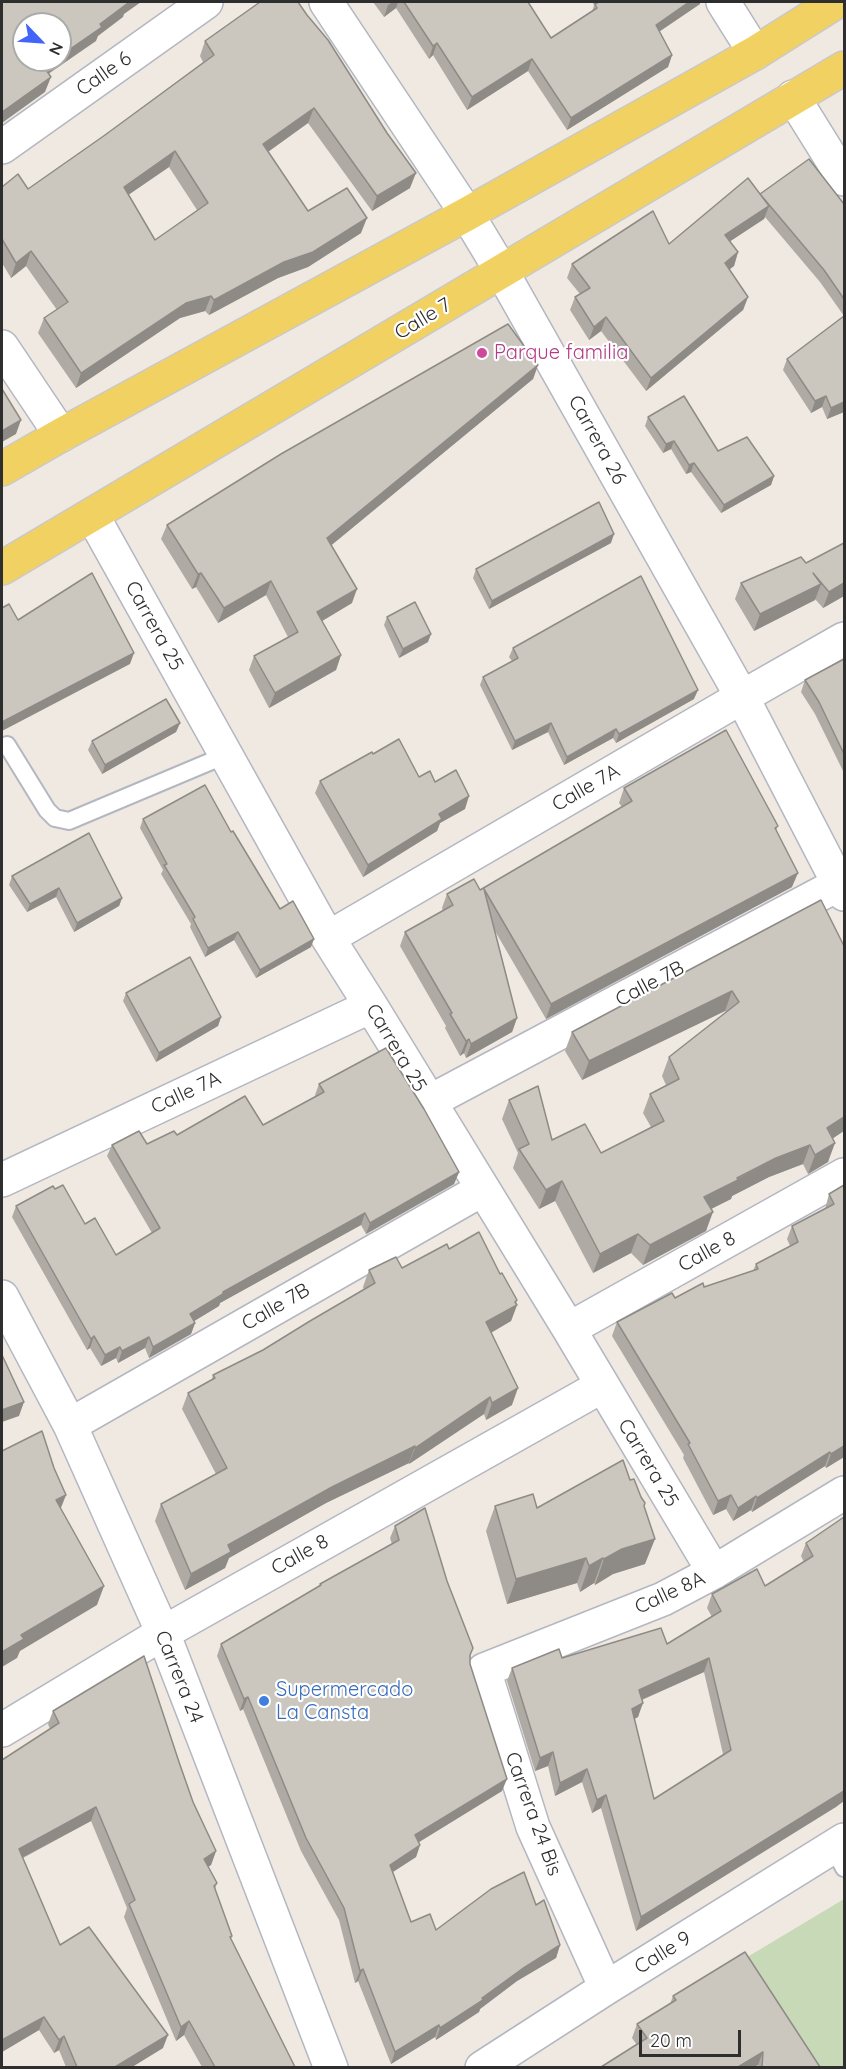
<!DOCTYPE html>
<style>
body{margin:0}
#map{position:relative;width:846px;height:2069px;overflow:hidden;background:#efe9e1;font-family:Quicksand,sans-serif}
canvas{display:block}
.frame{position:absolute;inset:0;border:3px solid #2e2e2e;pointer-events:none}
.north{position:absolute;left:12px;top:12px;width:60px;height:60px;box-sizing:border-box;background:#fff;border:2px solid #ababab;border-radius:50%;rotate:115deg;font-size:16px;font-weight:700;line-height:24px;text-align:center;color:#2e2e2e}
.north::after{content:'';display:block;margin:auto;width:21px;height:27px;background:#4264fb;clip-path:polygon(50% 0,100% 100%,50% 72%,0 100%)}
.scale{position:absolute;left:639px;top:2030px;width:102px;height:27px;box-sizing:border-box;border:3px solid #2e2e2e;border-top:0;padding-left:8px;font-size:18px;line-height:21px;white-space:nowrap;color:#2e2e2e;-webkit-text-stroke:4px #fff;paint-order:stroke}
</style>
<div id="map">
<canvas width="846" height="2069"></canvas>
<div class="frame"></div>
<div class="north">N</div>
<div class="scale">20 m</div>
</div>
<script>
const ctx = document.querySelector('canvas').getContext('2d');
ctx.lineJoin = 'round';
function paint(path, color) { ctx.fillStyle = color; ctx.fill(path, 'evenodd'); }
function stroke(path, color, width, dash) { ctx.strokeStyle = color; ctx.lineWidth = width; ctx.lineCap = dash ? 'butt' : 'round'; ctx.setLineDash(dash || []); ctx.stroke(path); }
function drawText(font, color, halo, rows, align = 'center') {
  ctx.font = font + ' Quicksand,sans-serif'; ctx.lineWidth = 4.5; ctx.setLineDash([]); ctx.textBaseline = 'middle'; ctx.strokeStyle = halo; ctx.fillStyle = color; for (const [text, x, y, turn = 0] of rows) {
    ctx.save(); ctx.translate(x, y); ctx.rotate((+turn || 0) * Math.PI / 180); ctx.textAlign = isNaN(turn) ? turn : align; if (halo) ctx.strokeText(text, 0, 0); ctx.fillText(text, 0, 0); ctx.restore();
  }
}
paint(new Path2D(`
 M844 1899V2067H674L649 2016Z`), '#c8d9b8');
const lane = new Path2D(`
 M7 745 47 810 55 818 69 821 226 755
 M833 1847 844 1868`);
const street = new Path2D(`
 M326 2 467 214
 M723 2 755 53
 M793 97 844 179
 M2 147 206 2
 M2 347 61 435
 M92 515 328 938 371 1006 569 1329 714 1572
 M328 938 742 697 844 639
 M429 1102 839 884
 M2 1180 371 1006
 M2 1297 70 1425 163 1633 331 2068
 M569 1329 844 1175
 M70 1425 483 1189
 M2 1730 163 1633 602 1386
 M606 1988 533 1827 484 1670 663 1599 714 1572 844 1493
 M482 2068 606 1988 844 1840`);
const secondary = new Path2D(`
 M467 214 502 272 742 697 844 894`);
const primary = new Path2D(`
 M2 469 61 435 467 214 755 53 836 2
 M2 568 844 68`);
stroke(lane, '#b4b7c1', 20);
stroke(street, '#b4b7c1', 36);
stroke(secondary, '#b4b7c1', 36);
stroke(primary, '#c9c9c9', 36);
stroke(lane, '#fff', 16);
stroke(street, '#fff', 33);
stroke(secondary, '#fff', 33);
stroke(primary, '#f2d163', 33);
paint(new Path2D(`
 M260 2 410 188 372 211 308 123 268 152 308 211 361 233 308 267 278 278 209 315 205 311 180 318 76 388 38 333 44 318 57 310 26 266 11 278 2 263V187L28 189 105 135 203 62 200 56 205 41ZM169 167 197 210 155 240 128 195Z
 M373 2H528L551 38 592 12 594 5 592 2H700V4L659 32 672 55 668 67 567 130 528 71 467 110 433 55 429 59 396 8 384 17Z
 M760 194 837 196 844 204V412L827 419 822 407 811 413 783 370 787 359 844 316 820 282 765 217 764 219 730 241 738 252 734 266 729 269 748 297 743 310 646 391 601 331 589 340 570 310 575 297 580 294 567 278 572 264 669 244Z
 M538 365 533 379 331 545 352 603 322 621 341 655 336 670 269 708 249 670 254 656 288 637 266 595 218 623 196 587 192 589 161 539 167 525Z
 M648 417 718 451 774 476 771 485 721 513 691 472 686 474 671 449 663 453 645 426Z
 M611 543 489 609 473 578 476 569Z
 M806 563 844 596 823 608 815 599V600L754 631 735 599 741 583Z
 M387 617 428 642 399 658 384 625Z
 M513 648 694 699 616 743 613 738 564 765 548 732 512 750 480 685 483 677 512 661 509 657Z
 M844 659V773L815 714 801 692 805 680Z
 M180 723 176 732 102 774 88 750 92 741Z
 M373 754 419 777 435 782 465 809 440 823 437 831 363 877 315 793 320 781Z
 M624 788 778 826 776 831 792 887 546 1019 495 931 517 1018 512 1032 466 1058 464 1053 460 1056 445 1028 446 1026 400 946 405 932 443 911 442 908 447 894 480 890 622 807 619 803Z
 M143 819 231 832 280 909 311 947 256 978 234 940 205 957 190 927 191 924 161 874 163 870 140 828Z
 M12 876 122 898 119 906 74 932 56 897 27 912 9 885Z
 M821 900 833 1139 828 1162 808 1174 803 1164 769 1177 732 1196 731 1199 711 1209 706 1231 643 1265 631 1253 593 1273 555 1201 539 1209 513 1168 518 1153 502 1119 509 1100 552 1140 601 1153 651 1127 643 1113 650 1094 666 1085 662 1076 669 1057 726 1012 725 1011 582 1080 565 1051 572 1032Z
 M126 993 221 1017 218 1026 156 1062 123 1001Z
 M319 1084 459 1172 454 1184 366 1234 361 1225 220 1303 219 1306 194 1321 195 1323 191 1334 149 1358 145 1348 118 1363 116 1358 101 1366 90 1348 87 1350 12 1217 16 1206 55 1189 85 1224 116 1255 152 1233 107 1156 112 1145 147 1144 177 1135 263 1125 316 1097 315 1095Z
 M844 1185V1457L826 1468 825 1466 752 1512 751 1510 733 1521 726 1509 713 1515 683 1458 684 1455 612 1336 617 1322 704 1287 753 1271 756 1264 790 1246 787 1239 792 1226 825 1209 829 1194Z
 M449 1249 500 1274 517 1305 511 1321 491 1333 512 1405 486 1420 484 1414 409 1464V1463L326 1503 229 1558 225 1568 185 1590 155 1521 161 1504 216 1474 182 1409 188 1393 212 1379 213 1375 263 1350 364 1290 363 1287 369 1270 402 1268Z
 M630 1480 644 1507 645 1564 613 1574 595 1585 594 1583 580 1592 577 1583 507 1604 486 1531 495 1506 537 1508Z
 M844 1517V1801L636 1931 601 1808 592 1813 582 1782 555 1796 548 1766 535 1771 507 1681 512 1668 562 1658 667 1644 712 1617 707 1608 712 1594 765 1586 804 1562 801 1556 806 1543ZM704 1672 723 1754 654 1799 634 1719 638 1717 642 1700Z
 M395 1526 447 1581 473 1648 470 1656V1664L502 1791 419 1842 420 1845 416 1857 393 1872 411 1922 436 1930 536 1905 560 1945 556 1958 517 1981 480 2009 479 2012 436 2040 435 2037 391 2064 358 1981 355 1983 339 1920 301 1851 243 1709 240 1711 217 1656 221 1644 319 1587 320 1584 392 1544 390 1538Z
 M53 1711 179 1762 193 1802 216 1851 211 1865 208 1867 217 1883 215 1889 232 1936 231 1939 295 2067H202L184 2035 176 2041 124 1917 127 1908 91 1821 23 1858 60 1945 163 2048 132 2067H66L59 2050 54 2053 39 2030 2 2052V1760L50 1729 48 1724Z
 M673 1996 820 2067H758V2065L637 2045 632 2038 637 2024 670 2004Z`), '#afaba4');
paint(new Path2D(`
 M127 2H141L124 14 123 17 98 36 96 41 38 81 44 67 54 60H60V56Z
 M393 2H398L396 8 384 17 388 5Z
 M689 2H700V4L651 37 656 25Z
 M437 43 433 55 429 59 433 46Z
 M672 55 668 67 567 130 571 118Z
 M532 59 528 71 467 110 472 97Z
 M51 77 45 92 2 123V112Z
 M314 108 308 123 258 159 263 144Z
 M175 151 169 167 118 202 124 187Z
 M416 173 410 188 372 211 377 196Z
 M769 206 764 219 720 248 725 235Z
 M367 218 361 233 308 267 278 278 209 315 214 300Z
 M31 251 26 266 11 278 16 263Z
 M738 252 734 266 720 277 725 263Z
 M211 296 205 311 180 318 76 388 81 373 186 303Z
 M748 297 743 310 646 391 651 378Z
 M606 317 601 331 589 340 594 327Z
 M538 365 533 379 322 553 327 538Z
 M826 396 822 407 811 413 815 401Z
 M844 402V412L827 419 831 408Z
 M21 420 16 434 2 442V431Z
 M674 441 671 449 663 453 666 444Z
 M694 463 691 472 686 474 689 465Z
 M774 476 771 485 721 513 724 505Z
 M614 534 611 543 489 609 492 601Z
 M201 573 196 587 192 589 198 574Z
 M271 581 266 595 218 623 224 608Z
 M844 583V596L823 608 829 592Z
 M821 584 815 600 754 631 760 614Z
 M357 589 352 603 312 627 317 612Z
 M431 634 428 642 399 658 403 649Z
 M134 653 130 664 2 731V722Z
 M341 655 336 670 269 708 275 693Z
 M698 690 694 699 616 743 619 734Z
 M180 723 176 732 102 774 105 765Z
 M551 723 548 732 512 750 515 741Z
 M616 729 613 738 564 765 567 757Z
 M469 796 465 809 440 823 437 831 363 877 368 865 439 814Z
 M798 873 792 887 546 1019 551 1004Z
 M59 888 56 897 27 912 30 904Z
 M122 898 119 906 74 932 77 923Z
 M238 932 234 940 205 957 208 948Z
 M314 939 311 947 256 978 260 970Z
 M732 991 725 1011 582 1080 589 1061Z
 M221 1017 218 1026 156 1062 159 1053Z
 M517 1018 512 1032 466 1058 471 1044Z
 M469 1039 464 1053 460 1056 466 1041Z
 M844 1117V1131L820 1147 827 1128Z
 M835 1143 828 1162 808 1174 815 1155Z
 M810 1145 803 1164 769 1177 732 1196 731 1199 697 1216 704 1197 776 1158Z
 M459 1172 454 1184 366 1234 370 1223Z
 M562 1181 555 1201 539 1209 546 1190Z
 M713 1212 706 1231 643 1265 650 1245Z
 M365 1213 361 1225 220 1303 219 1306 186 1326 190 1314 223 1292Z
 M638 1234 631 1253 593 1273 600 1254Z
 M517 1300 515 1306 517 1305 511 1321 480 1339 486 1322Z
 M195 1323 191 1334 149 1358 153 1347Z
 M94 1336 90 1348 87 1350 91 1339Z
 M149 1337 145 1348 118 1363 122 1351Z
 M120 1347 116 1358 101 1366 105 1355Z
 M518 1388 512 1405 486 1420 492 1403Z
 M490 1397 484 1414 409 1464 415 1448Z
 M24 1402 19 1416 2 1422V1410Z
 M415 1446 409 1463 326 1503 229 1558 225 1568 185 1590 191 1574 228 1545 332 1487Z
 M844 1446V1457L826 1468 831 1454Z
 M830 1452 825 1466 752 1512 757 1498Z
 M66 1495 59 1513 56 1500Z
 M731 1495 726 1509 713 1515 718 1501Z
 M756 1496 751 1510 733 1521 738 1508Z
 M655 1539 645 1564 613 1574 595 1585 604 1559 622 1549Z
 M586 1558 577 1583 507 1604 516 1579Z
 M603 1558 594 1583 580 1592 589 1566Z
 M104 1586 97 1605 20 1651 17 1658 2 1667V1652L21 1635Z
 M709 1658 704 1672 634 1703 639 1690Z
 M248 1697 243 1709 240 1711 244 1699Z
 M643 1703 638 1717 627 1723 632 1709Z
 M553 1752 548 1766 535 1771 540 1758Z
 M587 1769 582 1782 555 1796 560 1783Z
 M507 1779 502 1791 411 1847 415 1835Z
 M844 1791V1801L836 1807 636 1931 641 1917Z
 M606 1795 601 1808 592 1813 597 1800Z
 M96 1807 91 1821 14 1862 19 1849Z
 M420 1845 416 1857 385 1877 390 1865Z
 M216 1851 211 1865 199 1872 204 1859Z
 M560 1945 556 1958 517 1981 480 2009 479 2012 436 2040 440 2028 482 1998 522 1969Z
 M363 1969 358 1981 355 1983 360 1971Z
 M44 2017 39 2030 2 2052V2040Z
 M189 2021 184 2035 176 2041 181 2027Z
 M439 2025 435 2037 391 2064 395 2052Z
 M168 2035 163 2048 132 2067H115Z
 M64 2036 59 2050 54 2053 59 2040Z
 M763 2052 758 2065 754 2067H738Z`), '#8e8b86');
const building = new Path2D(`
 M2 2H127L128 3 100 24 102 27 60 56V24H24V60H54L44 67 51 77 2 112Z
 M260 2H298L307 15 328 40 387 133 416 173 377 196 314 108 263 144 308 211 347 188 367 218 313 252 284 262 214 300 211 296 186 303 81 373 44 318 68 302 31 251 16 263 2 239V187L18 174 28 189 105 135 214 55 205 41ZM175 151 208 203 155 240 124 187Z
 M404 2H528L551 38 597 8 595 4 599 2H689L656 25 672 55 571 118 532 59 472 97 437 43 433 46Z
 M809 159 844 204V299L824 270 760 194Z
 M748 178 769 206 725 235 738 252 725 263 748 297 651 378 606 317 594 327 575 297 590 288 572 264 653 211 669 244Z
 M844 316V402L831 408 826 396 815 401 787 359Z
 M508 324 538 365 327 538 357 589 317 612 341 655 275 693 254 656 298 632 271 581 224 608 201 573 198 574 167 525 281 454Z
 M2 389 21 420 2 431Z
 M684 396 718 451 747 437 774 476 724 505 694 463 689 465 674 441 666 444 648 417Z
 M599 502 614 534 492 601 476 569Z
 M844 543V583L829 592 813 573 821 584 760 614 741 583 801 557 806 563Z
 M92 573 134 653 2 722V608L9 604 18 620Z
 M641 576 698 690 619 734 616 729 567 757 551 723 515 741 483 677 518 658 513 648Z
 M415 602 431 634 403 649 387 617Z
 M844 659V754L819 702 805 680Z
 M166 699 180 723 105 765 92 741Z
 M726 730 778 826 775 828 798 873 551 1004 484 889 517 1018 471 1044 469 1039 466 1041 450 1014 452 1013 405 932 453 905 447 894 474 879 480 890 632 801 624 788Z
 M399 739 419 777 430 771 435 782 456 770 469 796 439 814 442 819 368 865 320 781 372 752 373 754Z
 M205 785 231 832 233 831 280 909 293 901 314 939 260 970 238 932 208 948 193 919 195 917 164 865 167 864 143 819Z
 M89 833 122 898 77 923 59 888 30 904 12 876Z
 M821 900 844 946V1117L827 1128 835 1143 815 1155 810 1145 776 1158 737 1178 738 1180 704 1197 713 1212 650 1245 638 1234 600 1254 562 1181 546 1190 519 1149 529 1144 509 1100 538 1086 552 1140 585 1124 601 1153 664 1121 650 1094 679 1079 669 1057 739 1002 732 991 589 1061 572 1032Z
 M190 957 221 1017 159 1053 126 993Z
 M386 1048 424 1109 459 1172 370 1223 365 1213 223 1292V1294L190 1314 195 1323 153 1347 149 1337 122 1351 120 1347 105 1355 94 1336 91 1339 16 1206 53 1186 55 1189 63 1185 85 1224 95 1218 116 1255 160 1228 112 1145 139 1131 147 1144 174 1131 177 1135 245 1096 263 1125 324 1092 319 1084Z
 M844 1185V1446L831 1454 830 1452 757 1498 756 1496 738 1508 731 1495 718 1501 688 1444 690 1443 617 1322 672 1293 675 1298 703 1283 704 1287 758 1269 756 1264 798 1242 792 1226 834 1204 829 1194Z
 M479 1232 500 1274 502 1273 517 1300 515 1302 517 1305 486 1322 518 1388 492 1403 490 1397 415 1448V1446L332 1487 228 1545 231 1552 191 1574 161 1504 227 1468 188 1393 215 1378 213 1375 263 1350 310 1321 375 1283 369 1270 396 1257 402 1268 447 1244 449 1249Z
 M2 1355 24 1402 2 1410Z
 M42 1431 54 1468 66 1495 56 1500 104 1586 21 1635 24 1639 2 1652V1451Z
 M623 1460 630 1480 634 1479 641 1497 645 1503 644 1506 655 1539 622 1549 604 1559 603 1558 589 1566 586 1558 516 1579 495 1506 533 1494 537 1508Z
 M425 1508 447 1581 473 1648 470 1655V1664L507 1779 415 1835 420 1845 390 1865 411 1922 430 1914 436 1930 491 1889 524 1872 536 1905 544 1900 560 1945 522 1969 482 1998 483 2000 440 2028 439 2025 395 2052 363 1969 360 1971 344 1908 306 1838 248 1697 244 1699 221 1644 321 1585 320 1584 399 1540 395 1526Z
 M844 1517V1791L641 1917 606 1795 597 1800 587 1769 560 1783 553 1752 540 1758 512 1668 559 1649 562 1658 661 1628 667 1644 721 1611 712 1594 757 1569 765 1586 813 1556 806 1543ZM709 1658 731 1750 654 1799 632 1709 643 1703 639 1690Z
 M144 1656 179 1762 193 1802 216 1851 204 1859 217 1883 214 1886 232 1936 230 1937 295 2067H215L189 2021 181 2027 129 1904 135 1900 96 1807 19 1849 60 1945 89 1927 168 2035 115 2067H77L64 2036 59 2040 44 2017 2 2040V1760L59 1723 53 1711Z
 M745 1952 820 2067H762L763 2052 738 2067H601L647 2038 637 2024 676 2000 673 1996Z`);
paint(building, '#cbc7bf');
stroke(building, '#8e8b86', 1.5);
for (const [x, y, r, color] of [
 [482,353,6,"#d1479c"],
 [264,1701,6,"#3f7fe0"]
]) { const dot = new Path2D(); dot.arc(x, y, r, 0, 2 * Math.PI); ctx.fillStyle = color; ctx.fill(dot); stroke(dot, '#fff', 2); }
drawText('20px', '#2e2e2e', '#fff', [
 ["Calle 6",104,74,-35],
 ["Calle 7",423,319,-31],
 ["Carrera 26",597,440,61],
 ["Carrera 25",154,626,61],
 ["Calle 7A",586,788,-30],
 ["Calle 7B",650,984,-28],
 ["Carrera 25",396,1048,59],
 ["Calle 7A",186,1093,-25],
 ["Calle 8",707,1252,-29],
 ["Calle 7B",276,1307,-30],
 ["Carrera 25",648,1463,59],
 ["Calle 8",300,1555,-29],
 ["Calle 8A",670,1593,-25],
 ["Carrera 24",179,1677,68],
 ["Carrera 24 Bis",533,1814,70],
 ["Calle 9",663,1953,-32]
]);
drawText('20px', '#b23c85', '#fff', [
 ["Parque familia",494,353]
], 'left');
drawText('20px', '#366cbe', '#fff', [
 ["Supermercado",276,1690],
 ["La Cansta",276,1713]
], 'left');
</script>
